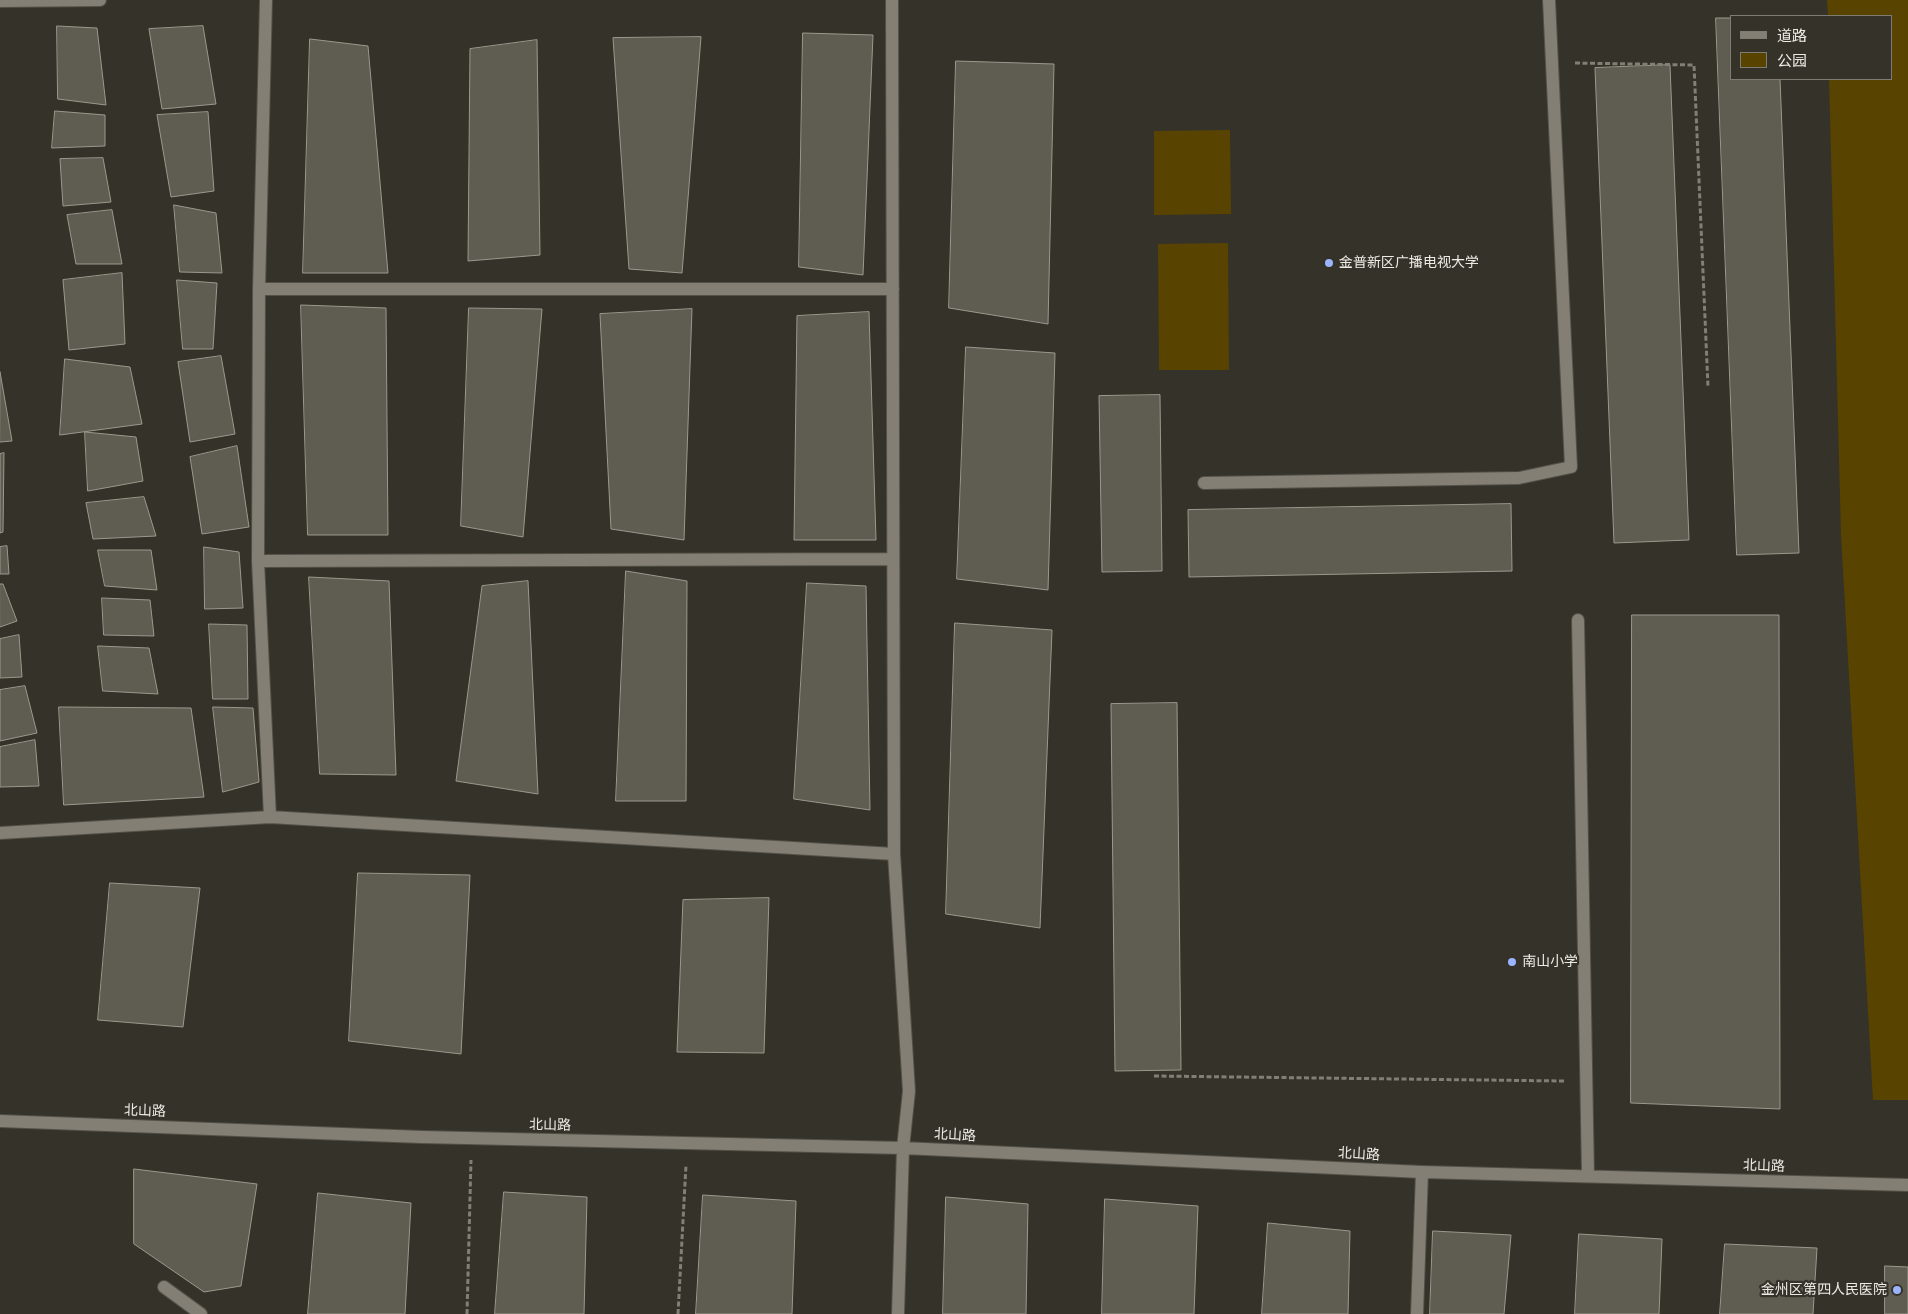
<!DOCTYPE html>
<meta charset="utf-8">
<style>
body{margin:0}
#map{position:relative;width:1908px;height:1314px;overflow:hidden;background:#353229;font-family:"Playfair Display","Noto Sans SC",serif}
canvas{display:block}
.legend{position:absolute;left:1730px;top:15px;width:162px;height:65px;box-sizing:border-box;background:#353229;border:1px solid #7f7c74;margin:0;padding:6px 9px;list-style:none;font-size:15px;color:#eeebe5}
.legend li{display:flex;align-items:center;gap:10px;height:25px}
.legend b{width:25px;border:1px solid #7f7c74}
</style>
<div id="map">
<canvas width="1908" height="1314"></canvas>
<ul class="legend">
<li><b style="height:6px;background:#837f74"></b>道路</li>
<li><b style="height:14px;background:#584400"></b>公园</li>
</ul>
</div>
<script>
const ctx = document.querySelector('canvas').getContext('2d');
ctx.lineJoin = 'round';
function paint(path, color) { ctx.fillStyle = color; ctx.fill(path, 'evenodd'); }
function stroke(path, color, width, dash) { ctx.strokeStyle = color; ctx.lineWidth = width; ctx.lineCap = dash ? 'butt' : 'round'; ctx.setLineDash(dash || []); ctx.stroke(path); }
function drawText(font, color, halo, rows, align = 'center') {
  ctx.font = font + ' "Playfair Display","Noto Sans SC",serif'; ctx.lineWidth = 4.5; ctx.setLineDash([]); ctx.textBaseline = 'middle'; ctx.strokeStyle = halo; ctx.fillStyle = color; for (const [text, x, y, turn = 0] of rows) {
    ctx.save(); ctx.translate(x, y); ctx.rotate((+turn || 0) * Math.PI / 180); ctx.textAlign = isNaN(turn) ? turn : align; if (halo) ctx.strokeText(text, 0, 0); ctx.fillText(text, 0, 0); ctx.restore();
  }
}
paint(new Path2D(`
 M1827 0H1908V1100H1873L1841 535 1829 79H1892V16H1828Z
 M1230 130 1231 214 1154 215V131Z
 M1228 243 1229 370H1159L1158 244Z`), '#584400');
const building = new Path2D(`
 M1716 18H1732V79H1780L1799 553 1737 555Z
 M57 26 97 28 106 105 58 99Z
 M203 26 216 104 162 109 149 29Z
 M803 33 873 35 863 275 799 267Z
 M701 37 682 273 629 269 613 38Z
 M310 39 368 46 388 273H303Z
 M537 40 540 255 468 261 470 49Z
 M956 61 1054 64 1048 324 949 308Z
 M1670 65 1689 540 1614 543 1595 68Z
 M55 111 105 115V146L52 148Z
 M208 112 214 191 171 197 157 115Z
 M103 158 111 202 63 206 60 159Z
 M174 205 216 213 222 273 180 272Z
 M112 210 122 264H76L67 215Z
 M122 273 125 344 69 350 63 280Z
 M177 280 217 283 213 349H183Z
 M301 305 386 308 388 535H308Z
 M469 308 542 309 523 537 461 526Z
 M692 309 684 540 611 529 600 314Z
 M869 312 876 540H794L797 316Z
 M966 347 1055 353 1048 590 957 579Z
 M221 356 235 434 190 442 178 362Z
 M65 359 130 367 142 424 60 435Z
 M0 372 12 441 0 442Z
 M1160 395 1162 571 1102 572 1099 396Z
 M85 432 136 437 143 481 88 491Z
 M237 446 249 527 202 534 190 457Z
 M4 453 3 532 0 533V454Z
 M144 497 156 536 93 539 86 503Z
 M1511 504 1512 571 1189 577 1188 510Z
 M7 546 9 574H0V547Z
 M204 547 239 552 243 608 205 609Z
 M98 550H151L157 590 105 586Z
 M626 571 687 581 686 801H616Z
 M309 577 389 581 396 775 320 774Z
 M528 581 538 794 456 781 482 586Z
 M807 583 866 586 870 810 794 799Z
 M0 584H3L17 621 0 627Z
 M102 598 150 600 154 636 104 635Z
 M1632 615H1779L1780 1109 1631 1103Z
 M955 623 1052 630 1040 928 946 914Z
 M209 624 247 625 248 699H213Z
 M19 635 22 677 0 678V639Z
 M98 646 149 648 158 694 103 691Z
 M25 686 37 733 0 741V690Z
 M1177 703 1181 1070 1115 1071 1111 704Z
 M59 707 191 708 204 797 64 805Z
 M213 707 253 708 259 782 223 792Z
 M35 740 39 786 0 787V747Z
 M358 873 470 875 461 1054 349 1041Z
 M110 883 200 888 183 1027 98 1020Z
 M769 898 764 1053 677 1052 683 900Z
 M134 1169 257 1184 241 1286 204 1292 134 1244Z
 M504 1192 587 1197 584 1314H495Z
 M318 1193 411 1203 405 1314H308Z
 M703 1195 796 1201 792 1314H696Z
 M946 1197 1028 1204 1026 1314H943Z
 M1105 1199 1198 1206 1194 1314H1102Z
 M1268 1223 1350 1231 1348 1314H1262Z
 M1433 1231 1511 1235 1504 1314H1430Z
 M1579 1234 1662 1239 1659 1314H1575Z
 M1725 1244 1817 1248 1813 1314H1720Z
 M1885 1266 1908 1267V1314H1885Z`);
paint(building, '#5f5c52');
stroke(building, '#9c988d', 1);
const minor = new Path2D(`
 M266 0 259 289 258 561 270 817
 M892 0 894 854 909 1091 903 1148 898 1314
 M0 1 100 0
 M259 289H893
 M1204 483 1519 478 1571 467 1549 0
 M258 561 893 559
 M1578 620 1588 1176
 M0 833 270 817 894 854
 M0 1121 422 1137 903 1148 1422 1172 1908 1185
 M164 1287 201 1314
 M1417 1314 1422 1172`);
stroke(minor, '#535048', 14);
stroke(new Path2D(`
 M1575 63 1694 65 1708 387
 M1154 1076 1564 1081
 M467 1314 471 1160
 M678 1314 686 1165`), '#827f77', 3, [5, 2.5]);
stroke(minor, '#837f74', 12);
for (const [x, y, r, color] of [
 [1329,263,5,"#9cb4fd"],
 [1512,962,5,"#9cb4fd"],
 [1897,1290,5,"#9cb4fd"]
]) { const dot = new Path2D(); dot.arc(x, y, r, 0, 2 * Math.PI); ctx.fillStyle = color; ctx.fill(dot); stroke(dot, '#353229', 2); }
drawText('14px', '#eeebe5', '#353229', [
 ["金普新区广播电视大学",1339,263],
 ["南山小学",1522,962],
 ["金州区第四人民医院",1887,1290,"right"]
], 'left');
drawText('14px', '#eeebe5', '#353229', [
 ["北山路",145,1111,2],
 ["北山路",550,1125,1],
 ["北山路",955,1135,3],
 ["北山路",1359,1154,3],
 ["北山路",1764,1166,2]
]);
</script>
